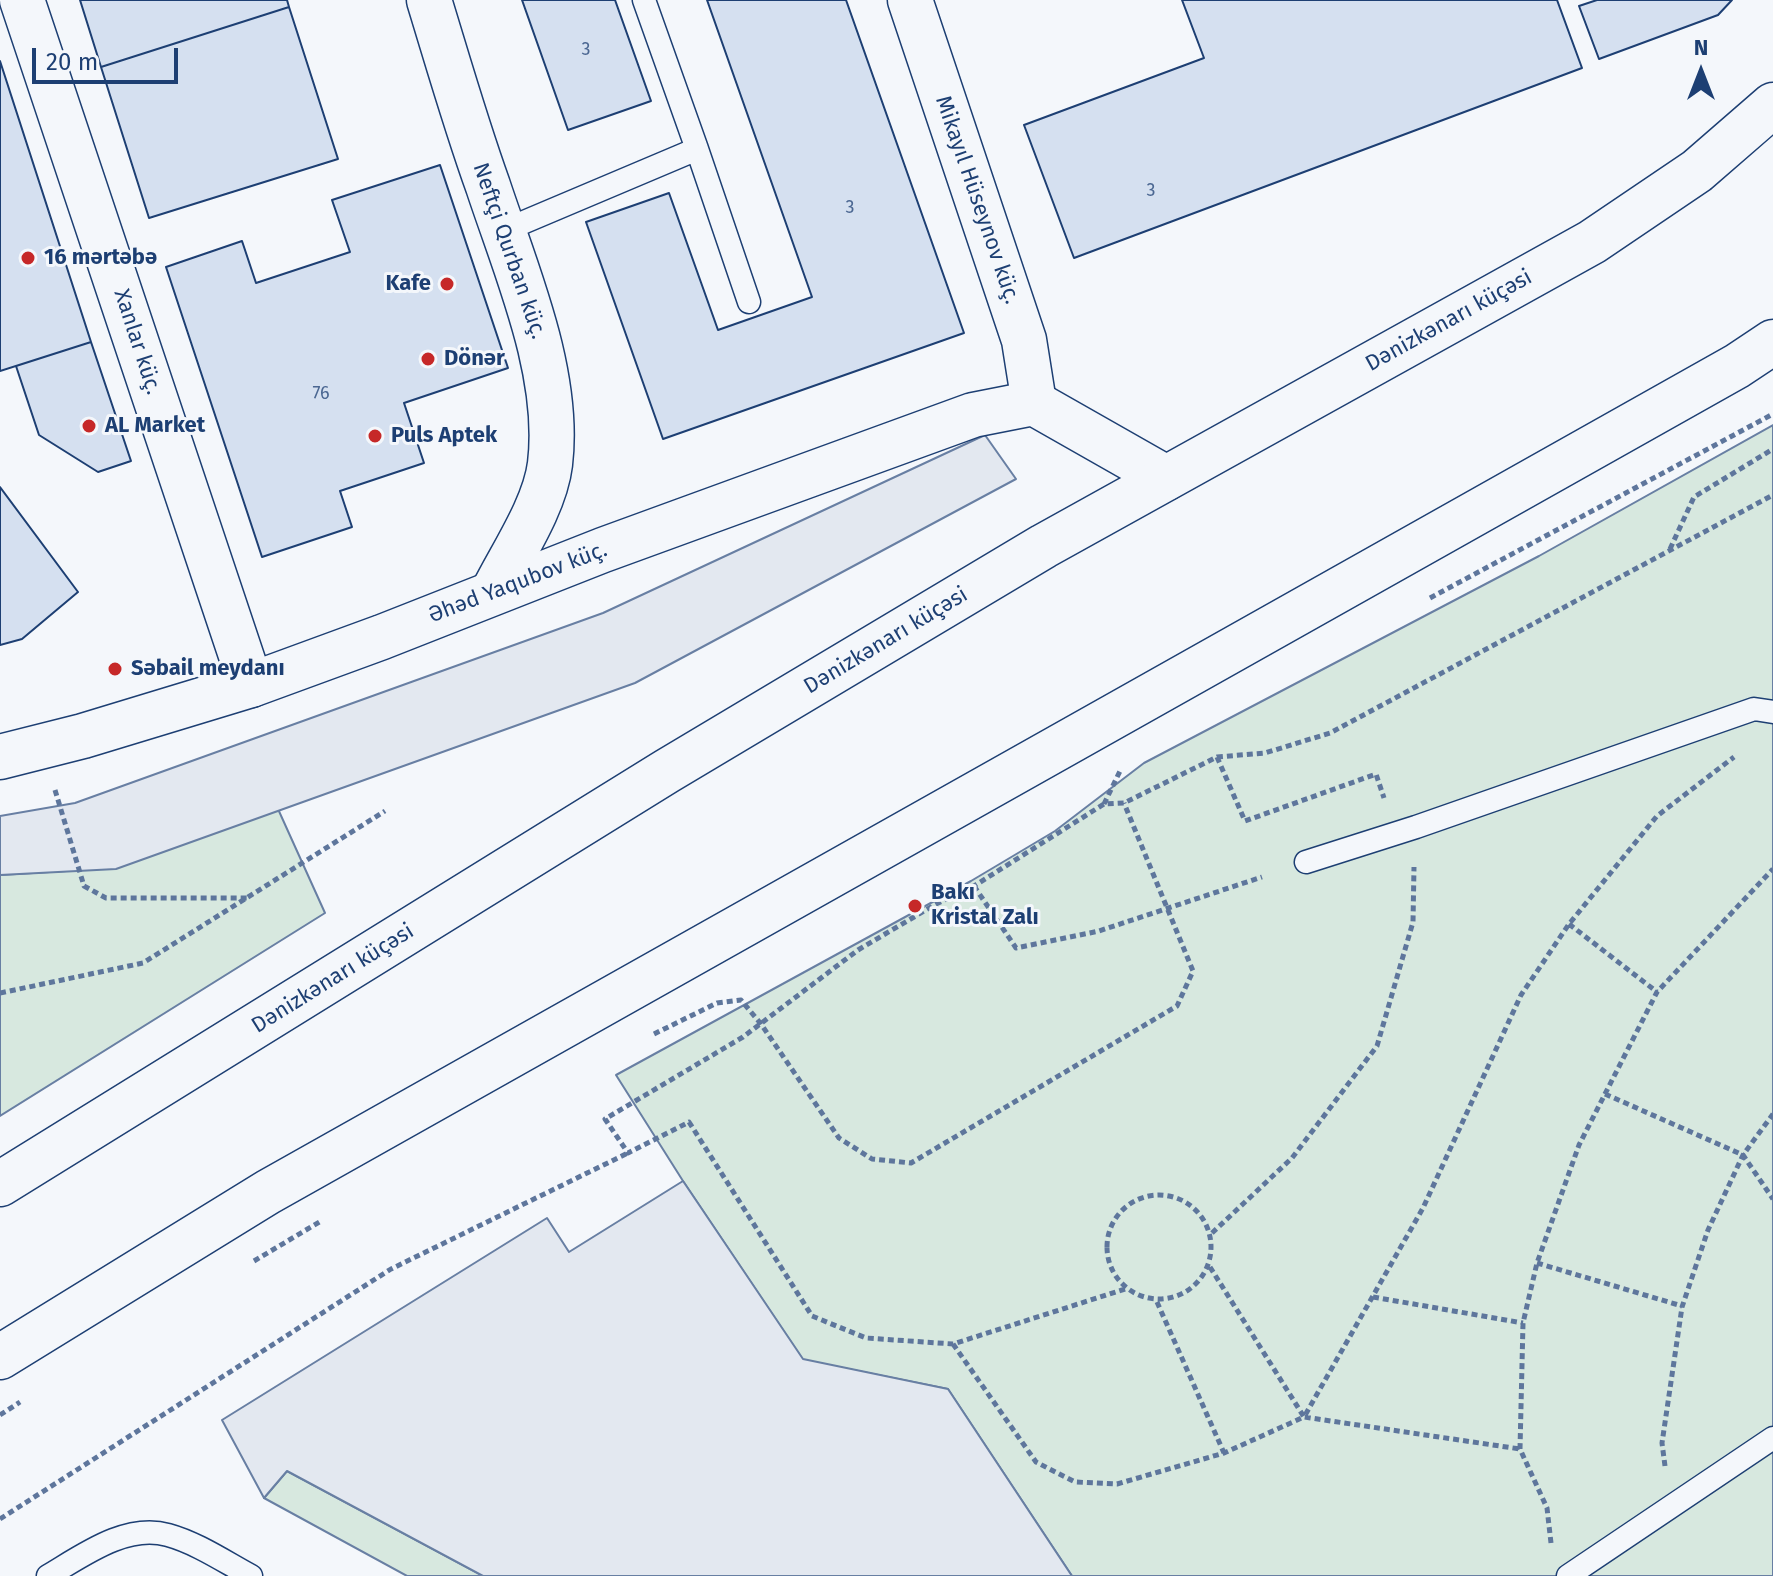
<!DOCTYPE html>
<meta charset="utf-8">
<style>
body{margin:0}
#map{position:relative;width:1773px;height:1576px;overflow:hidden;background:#f4f7fb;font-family:"Fira Sans",sans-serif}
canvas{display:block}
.north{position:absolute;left:1661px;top:32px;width:80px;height:80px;-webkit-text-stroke:6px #f4f7fb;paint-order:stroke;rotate:0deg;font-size:22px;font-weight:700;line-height:32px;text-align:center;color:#1d3f73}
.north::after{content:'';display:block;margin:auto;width:28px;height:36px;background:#1d3f73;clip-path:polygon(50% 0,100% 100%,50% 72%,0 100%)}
.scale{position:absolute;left:32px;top:48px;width:146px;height:36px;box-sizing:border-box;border:4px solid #1d3f73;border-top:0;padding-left:10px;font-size:24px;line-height:28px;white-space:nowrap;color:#1d3f73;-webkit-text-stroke:6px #f4f7fb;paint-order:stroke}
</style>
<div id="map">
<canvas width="1773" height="1576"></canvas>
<div class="north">N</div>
<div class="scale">20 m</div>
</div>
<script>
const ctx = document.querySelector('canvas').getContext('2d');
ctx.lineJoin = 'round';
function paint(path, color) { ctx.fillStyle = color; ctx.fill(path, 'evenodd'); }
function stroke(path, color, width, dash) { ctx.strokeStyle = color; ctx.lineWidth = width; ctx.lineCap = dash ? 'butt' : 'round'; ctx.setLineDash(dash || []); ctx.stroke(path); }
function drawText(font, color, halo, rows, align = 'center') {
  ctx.font = font + ' "Fira Sans",sans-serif'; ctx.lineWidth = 6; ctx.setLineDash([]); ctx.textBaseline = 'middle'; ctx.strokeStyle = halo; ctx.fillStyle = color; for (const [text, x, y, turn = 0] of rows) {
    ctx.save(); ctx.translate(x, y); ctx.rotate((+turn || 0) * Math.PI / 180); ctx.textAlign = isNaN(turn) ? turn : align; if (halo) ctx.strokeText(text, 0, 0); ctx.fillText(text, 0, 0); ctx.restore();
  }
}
const green = new Path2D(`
 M1773 425V1576H1072L948 1389 803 1360 683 1181 616 1075 971 881 1055 831 1144 763 1539 556Z
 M278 809 325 913 0 1116V875L116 868Z
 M287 1471 483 1576H407L264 1498Z`);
paint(green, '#d7e8df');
stroke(green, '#687fa3', 2);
const parking = new Path2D(`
 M985 435 1016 479 635 683 116 869 0 875V816L75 803 603 613Z
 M683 1181 803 1359 948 1389 1072 1576H483L287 1471 264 1498 222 1420 547 1218 569 1252Z`);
paint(parking, '#e3e8f0');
stroke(parking, '#687fa3', 2);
const building = new Path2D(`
 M80 0H287L289 7 101 67Z
 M522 0H615L651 101 568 130Z
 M707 0H846L964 333 663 439 586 222 669 193 718 330 812 297Z
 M1182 0H1557L1582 68 1074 258 1024 125 1204 58Z
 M1597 0H1732L1718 15 1599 59 1579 6Z
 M289 7 338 159 149 218 101 67Z
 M0 61 91 342 0 371Z
 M440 165 508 368 404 403 424 463 340 491 352 527 262 557 166 267 242 241 256 283 350 252 332 200Z
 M91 342 131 461 98 472 39 435 16 366Z
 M0 487 78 592 22 639 0 645Z`);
paint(building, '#d5e0f0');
stroke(building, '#1d3f73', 2);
const service = new Path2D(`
 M697 149 749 302
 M503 231 697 149 644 0
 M1306 862 1416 827 1754 709 1773 712
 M48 1576C82 1556 126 1523 168 1535 197 1543 225 1562 251 1576
 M1568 1576 1773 1438`);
const minor = new Path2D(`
 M22 0 251 685`);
const tertiary = new Path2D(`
 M429 0C448 62 466 125 488 186 516 271 561 373 550 464 545 506 512 554 493 592
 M910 0 1024 340 1034 403`);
const secondary = new Path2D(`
 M0 757 83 736 251 685 382 637 603 550 973 415 1034 403 1166 478`);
const trunk = new Path2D(`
 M0 1184 667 771 1044 546 1592 242 1697 171 1773 105
 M0 1357 268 1192 1737 366 1773 342`);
stroke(service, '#1d3f73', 25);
stroke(minor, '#1d3f73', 47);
stroke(tertiary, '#1d3f73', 47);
stroke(secondary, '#1d3f73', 47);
stroke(trunk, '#1d3f73', 47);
stroke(new Path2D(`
 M1670 549 1694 497 1773 449
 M1430 598 1773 414
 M1217 757 1245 821 1376 774 1384 798
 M55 790 84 886 106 898H247
 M1104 804 1121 769
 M974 886 1016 948 1099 931 1262 877
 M1569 924 1657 992
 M0 993 143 963 385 811
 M654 1034 717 1003 741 1000 761 1024 839 1138 872 1159 911 1163 1177 1006 1193 971 1124 803
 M1605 1094 1743 1155 1773 1199
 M1107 1247a52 52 0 1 1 104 0a52 52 0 1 1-104 0Z
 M1212 1233 1292 1158 1377 1046 1413 922 1414 867
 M254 1261 321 1221
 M1537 1263 1682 1306
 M1210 1267 1304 1417 1423 1208 1521 995 1569 924 1657 816 1734 757
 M1125 1289 953 1344 866 1338 812 1316 689 1122 628 1153 605 1119 743 1037 858 950 936 904 974 886 1104 804 1124 803 1217 757 1265 753 1330 733 1773 495
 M1373 1297 1523 1323
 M1157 1302 1224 1453
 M953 1344 1036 1462 1075 1482 1117 1484 1224 1453 1304 1417 1520 1449
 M0 1415 20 1402
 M1665 1466 1662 1443 1682 1307 1708 1230 1743 1155 1773 1114
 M0 1519 391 1269 628 1153
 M1551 1543 1547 1508 1520 1449 1523 1323 1537 1263 1579 1145 1657 992 1773 869`), '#5e769c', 5, [6, 4]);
stroke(service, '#f4f7fb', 22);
stroke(minor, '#f4f7fb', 44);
stroke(tertiary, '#f4f7fb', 44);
stroke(secondary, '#f4f7fb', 44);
stroke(trunk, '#f4f7fb', 44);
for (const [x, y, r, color] of [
 [28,258,8,"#c62828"],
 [447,284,8,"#c62828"],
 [428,359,8,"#c62828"],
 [89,426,8,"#c62828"],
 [375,436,8,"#c62828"],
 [115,669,8,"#c62828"],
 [915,906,8,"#c62828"]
]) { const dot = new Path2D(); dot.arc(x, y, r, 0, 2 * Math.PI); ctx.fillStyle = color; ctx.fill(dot); stroke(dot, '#f4f7fb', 3); }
drawText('18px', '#4b6792', null, [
 ["3",586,50],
 ["3",1151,191],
 ["3",850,208],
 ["76",321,394]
]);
drawText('22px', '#1d3f73', '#f4f7fb', [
 ["Mikayıl Hüseynov küç.",977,200,71],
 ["Neftçi Qurban küç.",509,251,71],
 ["Dənizkənarı küçəsi",1449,321,-29],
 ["Xanlar küç.",137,342,72],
 ["Əhəd Yaqubov küç.",518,583,-21],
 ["Dənizkənarı küçəsi",886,641,-31],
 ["Dənizkənarı küçəsi",333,979,-32]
]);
drawText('bold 22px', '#1d3f73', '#f4f7fb', [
 ["16 mərtəbə",44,258],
 ["Kafe",431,284,"right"],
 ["Dönər",444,359],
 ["AL Market",105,426],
 ["Puls Aptek",391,436],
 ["Səbail meydanı",131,669],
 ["Bakı",931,893],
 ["Kristal Zalı",931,918]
], 'left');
</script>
